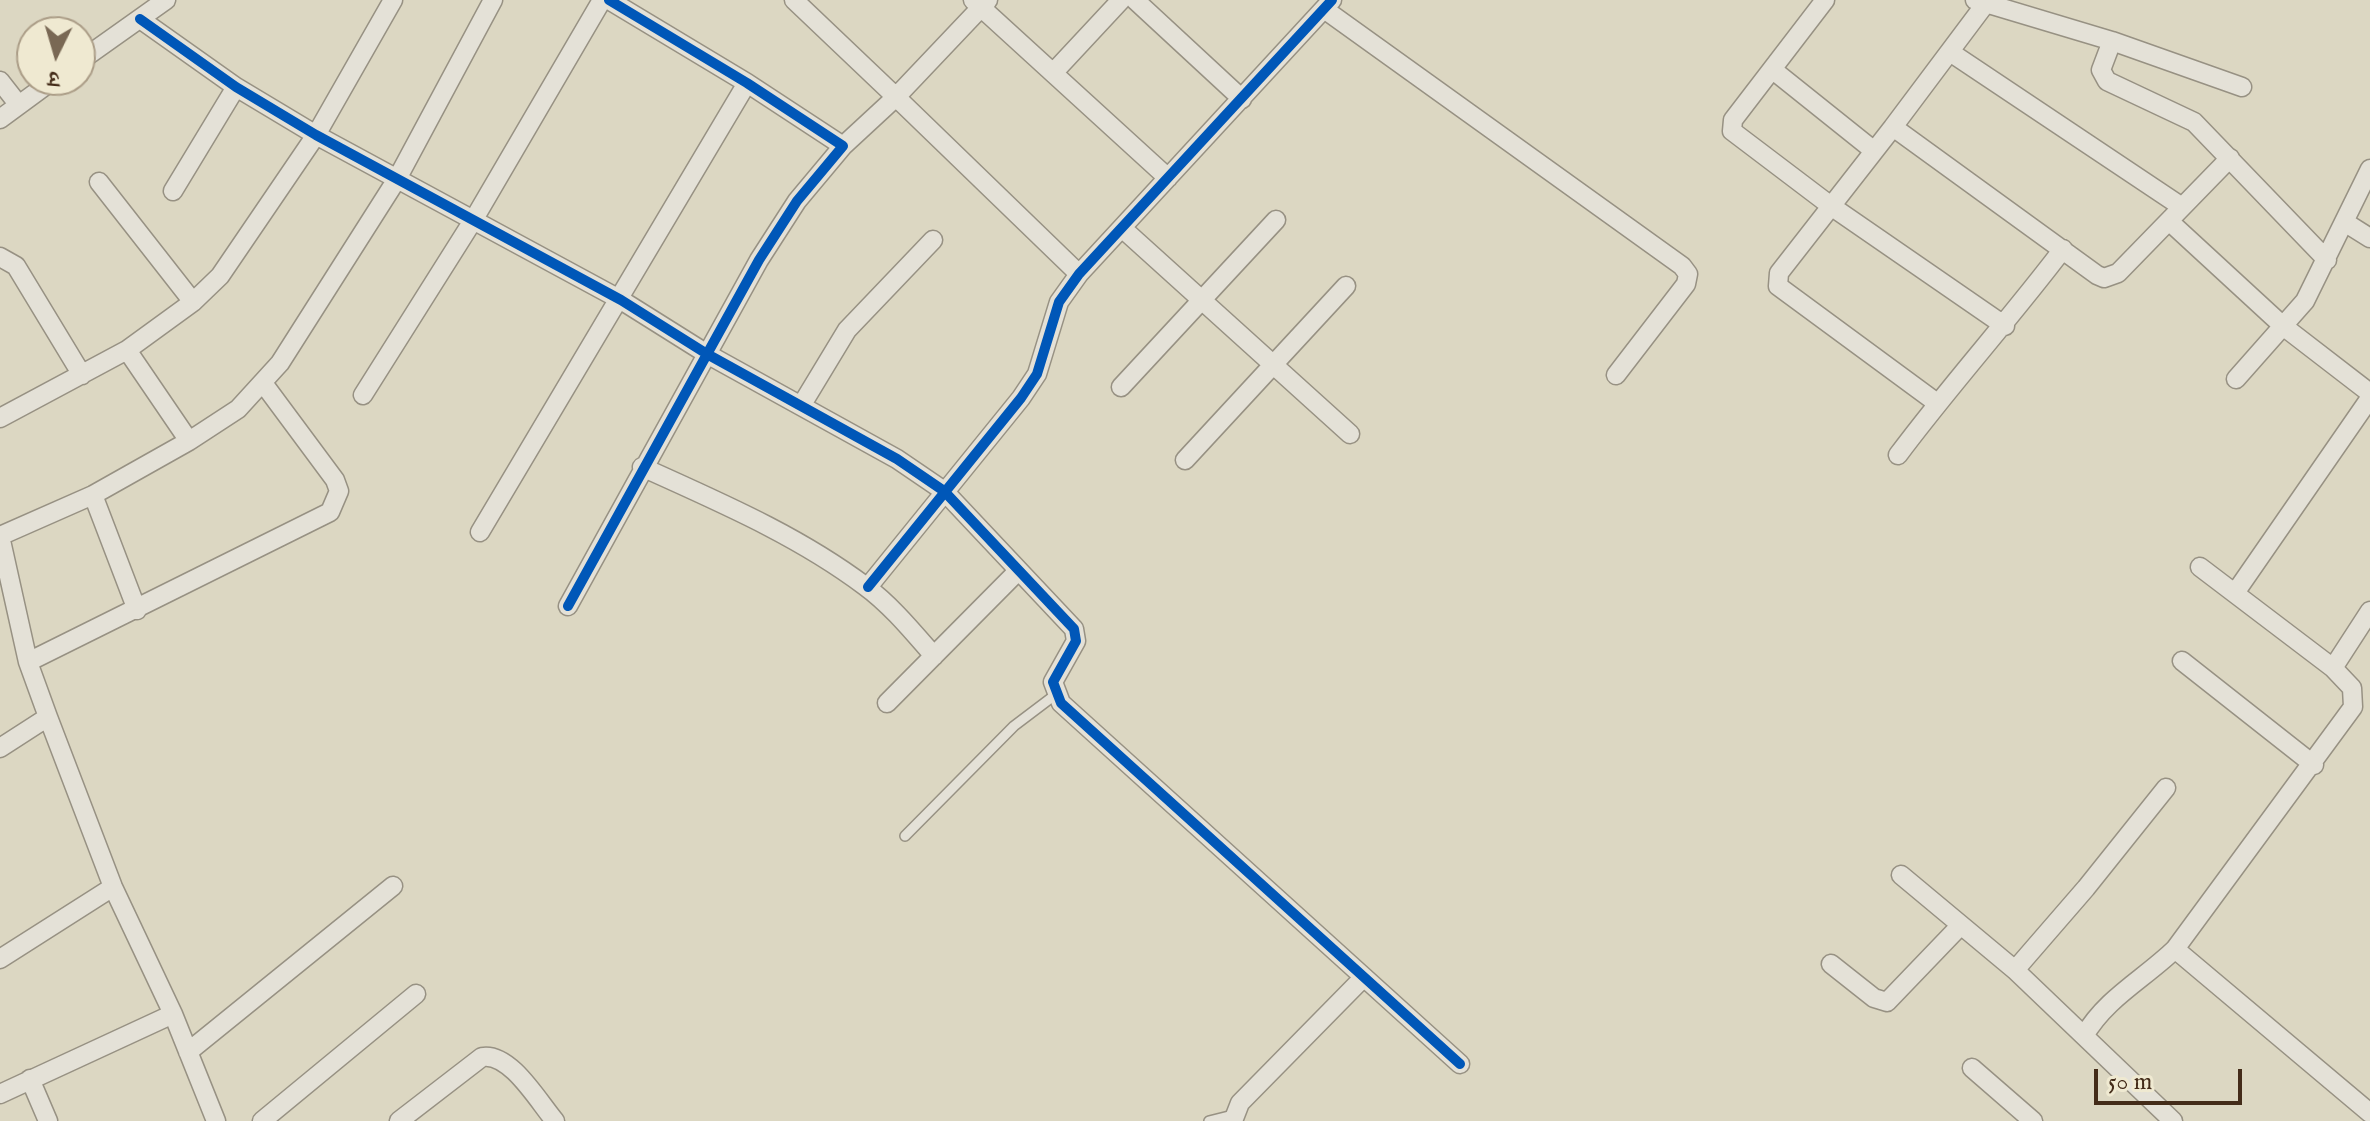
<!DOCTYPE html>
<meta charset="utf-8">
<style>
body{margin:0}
#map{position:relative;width:2370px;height:1121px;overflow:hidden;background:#dcd7c2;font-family:"IM FELL English","Noto Serif Devanagari",serif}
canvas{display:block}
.north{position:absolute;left:16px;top:16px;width:80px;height:80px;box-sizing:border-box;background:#efe9d1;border:2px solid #ab9d87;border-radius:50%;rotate:185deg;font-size:22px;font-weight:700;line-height:32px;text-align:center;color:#442c19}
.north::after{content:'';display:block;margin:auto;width:28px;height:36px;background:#796854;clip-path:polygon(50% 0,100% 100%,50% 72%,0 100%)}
.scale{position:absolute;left:2094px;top:1069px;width:148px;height:36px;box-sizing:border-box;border:4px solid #442c19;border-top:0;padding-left:10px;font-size:24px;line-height:28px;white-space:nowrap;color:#442c19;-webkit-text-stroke:6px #efe9d1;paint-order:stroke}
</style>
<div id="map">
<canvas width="2370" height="1121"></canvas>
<div class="north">उ</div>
<div class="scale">50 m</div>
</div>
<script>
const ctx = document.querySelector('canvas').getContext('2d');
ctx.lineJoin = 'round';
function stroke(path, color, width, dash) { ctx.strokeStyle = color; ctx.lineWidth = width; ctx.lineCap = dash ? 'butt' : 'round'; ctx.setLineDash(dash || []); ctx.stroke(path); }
const service = new Path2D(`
 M905 836 1014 726 1055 695
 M1209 1121 1233 1115`);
const minor = new Path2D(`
 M794 0 896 97 988 0
 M973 0 1168 178
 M1135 0 1242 99
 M1825 0 1733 120 1732 131 1831 206 2005 326
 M1975 0 2112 41 2242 87
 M1986 3 1893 127 2097 275 2104 278 2118 273 2230 158
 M1324 9 1682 266 1688 274 1686 284 1616 375
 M140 19 236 87 316 135 621 300 707 354 897 459 944 491 1074 629 1076 641 1053 682 1061 703 1460 1064
 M2112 41 2101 70 2107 81 2194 122 2327 260
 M1950 52 2182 207
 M80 61 166 0
 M1773 70 1873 150
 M1053 73 1121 0
 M0 81 18 104
 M0 119 53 80
 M1893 127 1779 273 1778 286 1937 403
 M843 146 896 97 1079 274
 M99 182 193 302
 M173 191 236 87
 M2170 222 2283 326 2370 393
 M2346 223 2370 238
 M1122 228 1350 434
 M0 257 16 266 82 375
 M127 350 189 441 238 409 280 363 397 179 493 0
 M2236 379 2305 301 2370 169
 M1121 387 1276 220
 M363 395 474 219 602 0
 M801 406 847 330 933 240
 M0 418 127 350 193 302 220 276 316 135 393 0
 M1898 455C1951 384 2010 319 2063 249
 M1185 460 1346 286
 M642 467C719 502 797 535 865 586 891 605 913 632 934 656
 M93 495 137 610
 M480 532 747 83
 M0 536 28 662 48 717 113 887 173 1014 216 1121
 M0 536 93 495 189 441
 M868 587 1021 398 1037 374 1059 302 1079 274 1332 0
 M2235 593 2370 398
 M568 606 759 260 797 201 843 146 747 83 609 0
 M2182 661 2314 765
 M28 662 330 512 339 491 335 480 263 383
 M2333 668 2370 611
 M887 703 1017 572
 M0 748 48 717
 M1901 875 2015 970 2173 1121
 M2175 949 2370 1113
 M0 959 113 887
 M1831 964 1874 998 1887 1002 1960 926
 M2015 970 2086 888 2166 788
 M2084 1036C2106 998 2144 979 2175 949L2353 707 2352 688 2333 668 2200 567
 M188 1052 393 886
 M1972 1068 2033 1121
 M30 1079 48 1121
 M0 1094 173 1014
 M262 1121 416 994
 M399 1121 482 1057C510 1052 538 1101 555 1121
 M1233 1121 1240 1103 1363 978`);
stroke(service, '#979183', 12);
stroke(minor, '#979183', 21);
stroke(service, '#e4e1d7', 9);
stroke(minor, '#e4e1d7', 18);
stroke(new Path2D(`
 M140 19 236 87 316 135 621 300 707 354 897 459 944 491 1074 629 1076 641 1053 682 1061 703 1460 1064
 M868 587 1021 398 1037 374 1059 302 1079 274 1332 0
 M568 606 759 260 797 201 843 146 747 83 609 0`), '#0057b8', 10);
</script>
